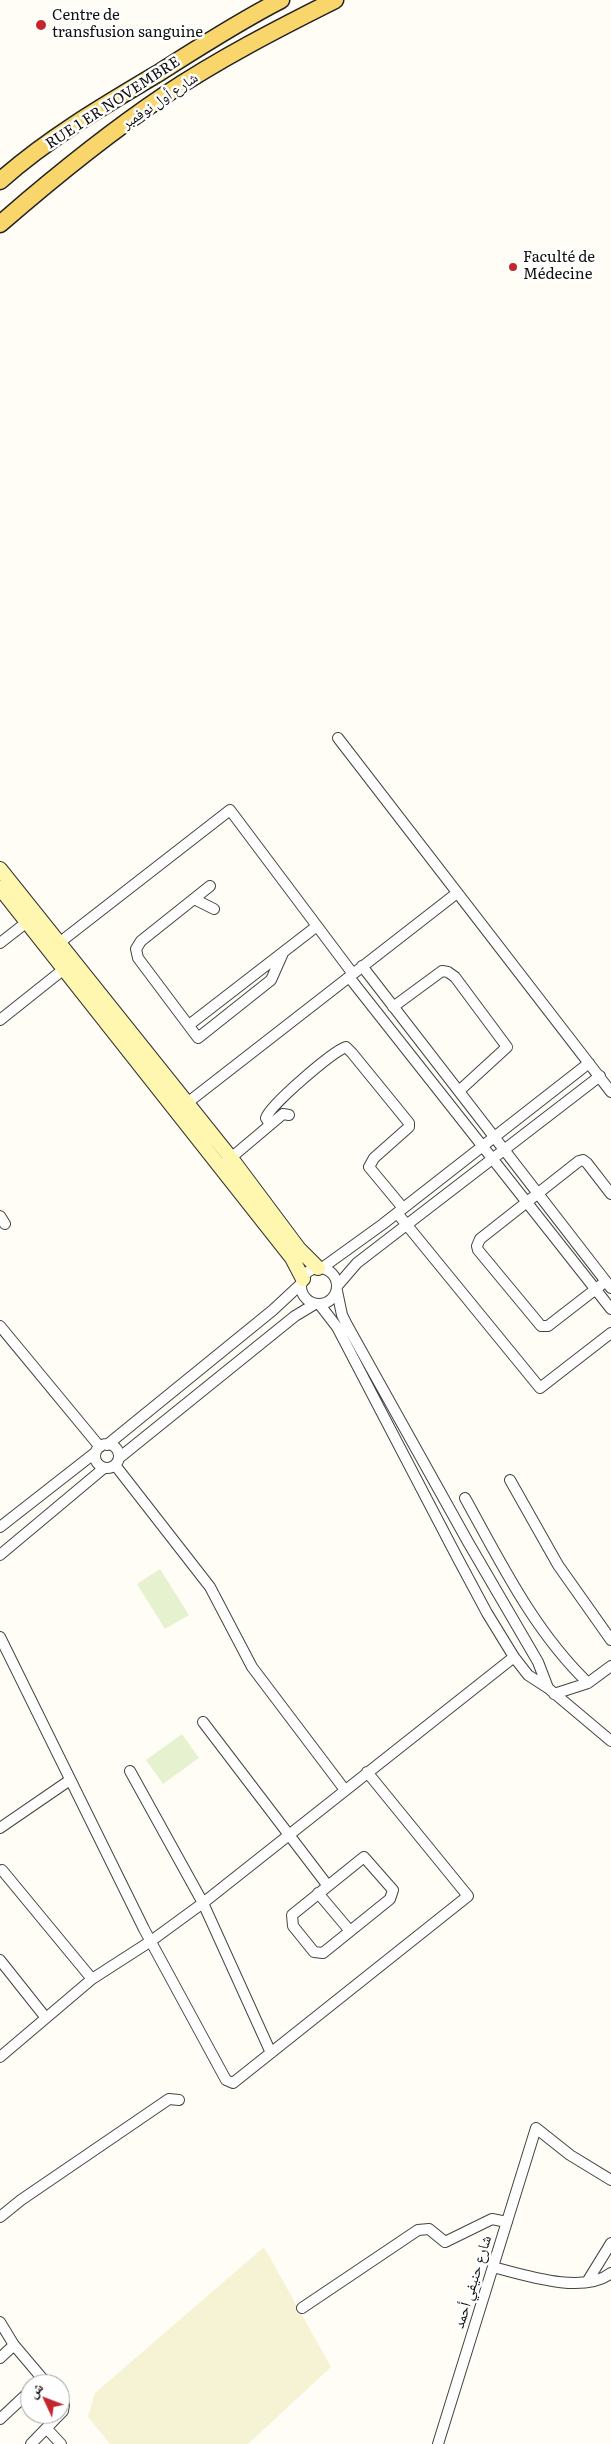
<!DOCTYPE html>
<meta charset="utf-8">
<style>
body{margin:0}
#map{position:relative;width:611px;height:2444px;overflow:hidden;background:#fffdf5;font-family:Literata,"Noto Naskh Arabic",serif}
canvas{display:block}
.north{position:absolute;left:20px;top:2374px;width:50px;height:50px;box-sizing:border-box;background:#fff;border:1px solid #a0a0a0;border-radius:50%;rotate:313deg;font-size:14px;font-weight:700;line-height:20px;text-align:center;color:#111}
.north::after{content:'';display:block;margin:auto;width:18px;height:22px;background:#c4262e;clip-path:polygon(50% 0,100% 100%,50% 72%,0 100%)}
</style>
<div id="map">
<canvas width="611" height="2444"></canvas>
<div class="north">ش</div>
</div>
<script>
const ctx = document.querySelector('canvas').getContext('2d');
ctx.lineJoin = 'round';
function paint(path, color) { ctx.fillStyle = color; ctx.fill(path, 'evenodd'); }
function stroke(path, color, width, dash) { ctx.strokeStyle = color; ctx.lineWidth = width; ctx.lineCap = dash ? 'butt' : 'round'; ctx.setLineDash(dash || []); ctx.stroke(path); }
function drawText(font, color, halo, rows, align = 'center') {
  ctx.font = font + ' Literata,"Noto Naskh Arabic",serif'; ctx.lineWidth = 5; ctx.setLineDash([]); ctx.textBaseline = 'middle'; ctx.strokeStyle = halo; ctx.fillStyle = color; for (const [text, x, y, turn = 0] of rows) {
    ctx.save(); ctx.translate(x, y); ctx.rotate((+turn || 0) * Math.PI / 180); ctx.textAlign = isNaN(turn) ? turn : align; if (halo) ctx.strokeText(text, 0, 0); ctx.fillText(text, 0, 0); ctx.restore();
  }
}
paint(new Path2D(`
 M264 2247 331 2367 248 2444H110L88 2417 95 2393Z`), '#f6f3d4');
paint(new Path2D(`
 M160 1569 189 1615 165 1629 137 1584Z
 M182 1734 199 1758 163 1784 146 1760Z`), '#e6f2cf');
const street = new Path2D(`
 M338 738 611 1092
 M210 886 141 941 136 949 138 958 198 1038 271 980 283 953
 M194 899 214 909
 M0 943 27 922
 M59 943 230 810 353 974
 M362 966 611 1288
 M349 977 611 1309
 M393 1007 442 971 448 972 455 977 507 1047 459 1091
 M0 1020 64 969
 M189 1025 317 926
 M182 1107 457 893
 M270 1125 266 1118C270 1105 332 1052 346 1047L352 1053 409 1123V1127L374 1158 369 1167 403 1208
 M226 1162 283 1114 289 1115
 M397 1213 540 1388 611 1333
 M0 1216 5 1224
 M301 1286a18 18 0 1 1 36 0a18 18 0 1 1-36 0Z
 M322 1268 383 1224 589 1063
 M338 1285 357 1263 600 1076
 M601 1285 548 1326H541L478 1250 477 1246 480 1239 579 1161 583 1160 587 1163 611 1194
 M337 1291 342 1315 347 1325 468 1542 538 1662 548 1688
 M320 1305 337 1327 457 1557 487 1613 514 1657 528 1675 548 1688 611 1741
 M0 1326 100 1447
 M95 1456a12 12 0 1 1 24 0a12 12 0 1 1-24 0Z
 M107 1445 273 1310 302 1283
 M119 1458 295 1316 315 1304
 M115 1465 210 1587 252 1667 345 1790
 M510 1480 558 1565 611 1640
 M465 1498C501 1563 534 1631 588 1683
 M0 1527 96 1452
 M0 1555 104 1468
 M0 1637 144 1929 226 2080 233 2083 468 1896 367 1772
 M554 1694 588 1683 611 1666
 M203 1722 328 1886
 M130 1771 203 1903 271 2053
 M0 1828 70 1780
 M364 1857 393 1890 390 1899 323 1953 314 1952 293 1926 292 1915Z
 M2 1870 92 1979
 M318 1893 350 1931
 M0 1960 46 2018
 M0 2057 92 1979 151 1941 203 1903 514 1657
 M0 2217 21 2200 169 2099 179 2100
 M493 2267C524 2275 584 2295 611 2273
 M587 2282 611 2243
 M302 2308 418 2230 429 2229 445 2242 492 2219 507 2222
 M0 2322 14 2345 47 2384
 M0 2358 14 2345
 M0 2419 30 2391
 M47 2429 61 2444
 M31 2444 63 2411 64 2405 60 2399
 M438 2444 536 2128 570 2155 611 2180`);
const secondary = new Path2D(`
 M0 869 231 1158 299 1249 318 1268
 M0 888 292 1258 303 1279`);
const primary = new Path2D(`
 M0 181C47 139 103 106 157 74 198 48 238 22 281 0
 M0 224C53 178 107 134 165 95 219 59 277 29 335 0`);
stroke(street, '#444', 12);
stroke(secondary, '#333', 16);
stroke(primary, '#222', 19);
stroke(street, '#fff', 10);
stroke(secondary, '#fff6b0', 14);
stroke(primary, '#f9d66b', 16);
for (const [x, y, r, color] of [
 [41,25,6,"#c4262e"],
 [513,267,5,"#c4262e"]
]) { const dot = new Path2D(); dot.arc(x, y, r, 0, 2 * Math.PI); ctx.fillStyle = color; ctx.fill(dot); stroke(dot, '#fff', 2); }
drawText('15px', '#111', '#fff', [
 ["Centre de",52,16],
 ["transfusion sanguine",52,33],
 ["Faculté de",523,258],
 ["Médecine",523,275]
], 'left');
drawText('15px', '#111', '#fff', [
 ["شارع أول نوفمبر",160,101,-34],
 ["RUE 1 ER NOVEMBRE",113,103,-33],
 ["شارع حنيفي أحمد",473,2282,-73]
]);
</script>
